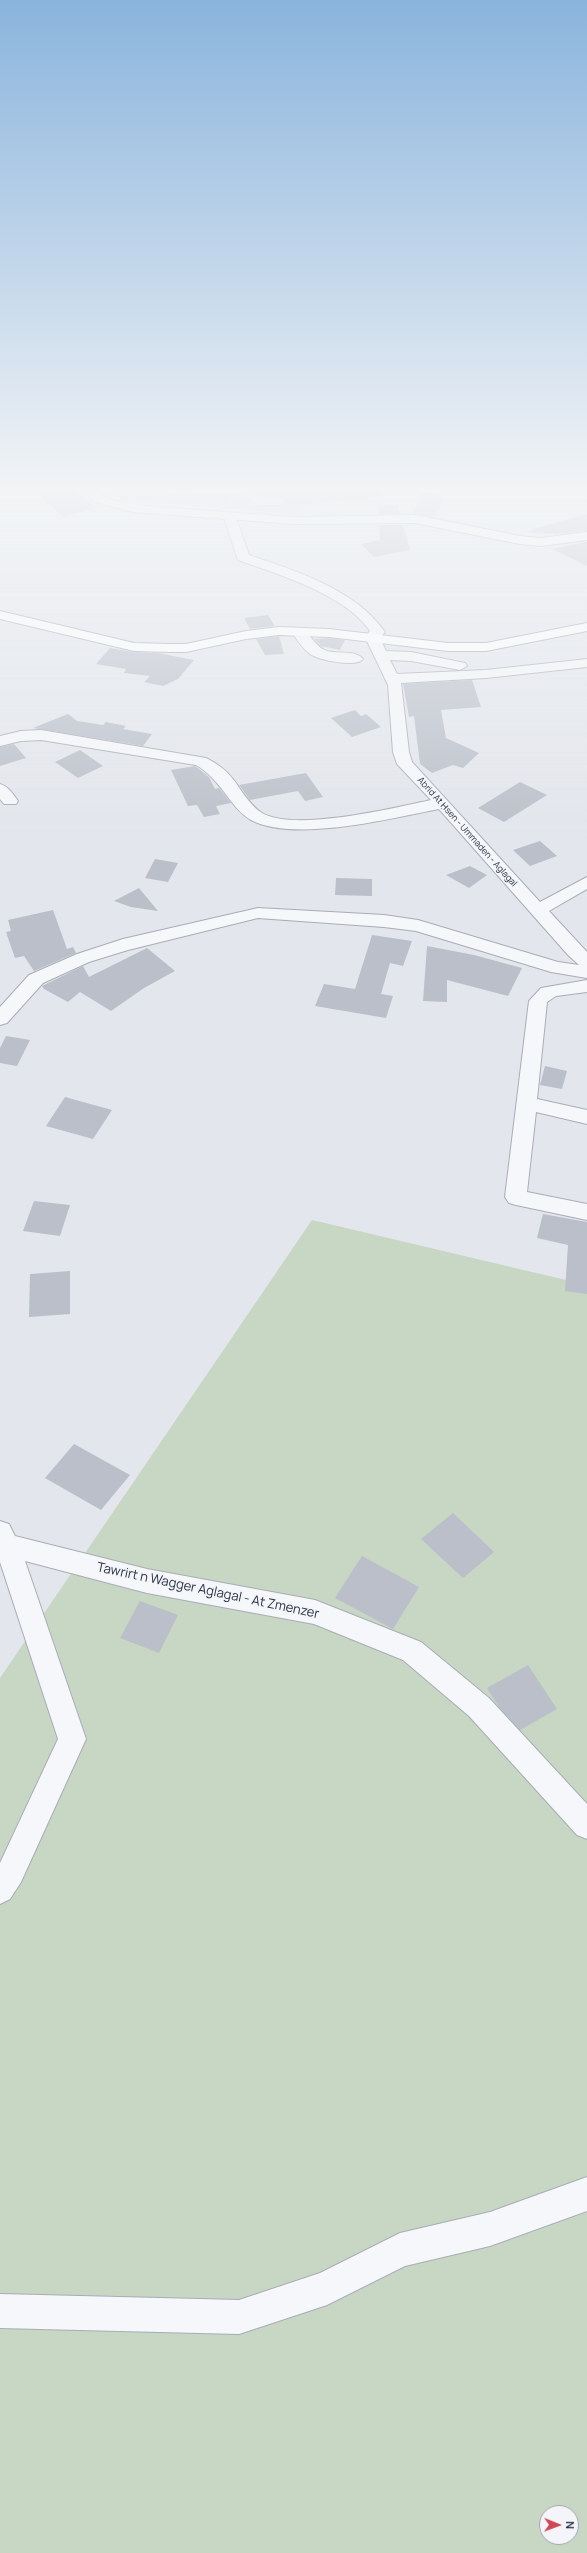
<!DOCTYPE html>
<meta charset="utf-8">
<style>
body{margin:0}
#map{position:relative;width:587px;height:2553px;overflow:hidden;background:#e3e6ec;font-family:Manrope,sans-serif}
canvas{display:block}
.north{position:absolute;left:539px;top:2505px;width:40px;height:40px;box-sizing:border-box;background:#f3f5f9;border:1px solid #a3a7b1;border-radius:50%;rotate:91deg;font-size:11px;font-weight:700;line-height:16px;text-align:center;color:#2a3344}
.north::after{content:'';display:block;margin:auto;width:14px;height:18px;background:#d24757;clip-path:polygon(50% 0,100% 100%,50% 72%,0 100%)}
</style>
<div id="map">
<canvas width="587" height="2553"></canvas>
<div class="north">N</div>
</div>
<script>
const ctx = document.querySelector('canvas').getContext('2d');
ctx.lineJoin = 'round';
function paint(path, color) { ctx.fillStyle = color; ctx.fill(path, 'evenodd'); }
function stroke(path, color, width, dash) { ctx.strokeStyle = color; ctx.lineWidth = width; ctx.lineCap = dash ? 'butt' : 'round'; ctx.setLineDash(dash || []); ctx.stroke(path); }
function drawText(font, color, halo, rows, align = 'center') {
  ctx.font = font + ' Manrope,sans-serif'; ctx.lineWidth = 3; ctx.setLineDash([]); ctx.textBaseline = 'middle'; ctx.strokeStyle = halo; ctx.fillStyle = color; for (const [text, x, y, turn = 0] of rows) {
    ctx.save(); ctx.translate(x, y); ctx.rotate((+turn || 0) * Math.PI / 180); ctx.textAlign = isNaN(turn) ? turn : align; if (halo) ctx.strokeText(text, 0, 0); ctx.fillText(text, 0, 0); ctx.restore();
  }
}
paint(new Path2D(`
 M186 485H300L304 515 122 500 126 487H185Z`), '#d1d5de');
paint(new Path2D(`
 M312 1220 587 1285V2553H0V1678ZM547 2513H571V2537H547Z`), '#c8d6c4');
paint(new Path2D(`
 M28 485H69L96 508 63 517Z
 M265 485H382L383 496 292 506 290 504 285 505 286 500 276 496Z
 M420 492 443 494 440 509 433 517 414 514Z
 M200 496H230L228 502 198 500Z
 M378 504 398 505 400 514H378Z
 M587 514V531L557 534 530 533V530Z
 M379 525H403L410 550 374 557 361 544 380 540Z
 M585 542H587V566L552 549Z
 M268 615 275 626 250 629 244 618Z
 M279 636 284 654 265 655 256 639Z
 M329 638 345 640 340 650 321 646 314 639Z
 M110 648 134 652 158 653 194 660 178 679 163 686 144 682 150 676 124 673 126 669 96 664Z
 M472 680 481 707 441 710 446 738 479 753 463 768 453 765 432 773 420 764 414 716 409 717 403 684Z
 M355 710 361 716 366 714 381 727 352 737 331 718Z
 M68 714 77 721 103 725 106 722 126 726 123 729 152 734 143 746 33 728Z
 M14 744 26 758 0 766V747Z
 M80 750 103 766 78 778 55 762Z
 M195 766 209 777 215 789 219 788 231 803 216 806 220 814 204 817 197 805 188 806 171 770Z
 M306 773 323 797 305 801 298 791 250 800 239 785Z
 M520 782 547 795 504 822 478 808Z
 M540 841 557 856 530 866 513 850Z
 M155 859 178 863 168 882 145 878Z
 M470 866 487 875 469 888 446 875Z
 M336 878 372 879V896L335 895Z
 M139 888 158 911 131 907 114 901Z
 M53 910 67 949 73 947 76 953 34 971 24 956 15 958 6 932 11 931 8 920Z
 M372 935 412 941 403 966 390 963 381 994 393 996 386 1018 315 1006 324 984 355 989Z
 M427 946 474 955 522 968 508 996 447 980V1002L423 1001Z
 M147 948 175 971 144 988 111 1011 80 992 68 1002 44 989 42 986 83 966 89 977Z
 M6 1036 30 1040 17 1066 0 1063V1048Z
 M545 1066 567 1071 562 1089 540 1085Z
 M65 1097 112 1110 93 1139 46 1126Z
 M34 1201 70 1205 60 1236 23 1231Z
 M543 1214 587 1222V1294L565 1291 568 1245 537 1238Z
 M70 1271V1314L29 1317 30 1274Z
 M74 1444 130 1475 101 1510 45 1478Z
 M453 1513 494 1552 463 1578 421 1539Z
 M362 1556 419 1587 393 1629 335 1598Z
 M140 1601 178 1615 159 1653 120 1638Z
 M528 1665 557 1709 520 1730 499 1707 487 1688Z`), '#babfc9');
const minor = new Path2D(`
 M94 485 120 488 259 485 262 488 255 492 261 497H279L285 501 279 505H258L243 494 120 496 103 493Z
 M229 511 235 515 249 555C296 571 355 589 385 632L380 638 386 651 411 652 465 663 467 666 460 670 411 661 390 660 397 674 486 670 587 659V667L486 678 401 683 409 752 412 762 540 902 587 877V889L549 911 587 952V978L551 972 416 931 384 927 258 918 128 950 89 962 43 983 7 1023 0 1025V1007L29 975 77 954 123 939 258 908 384 915 418 920 558 962 579 965 568 955 439 809C392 818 295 843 251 820 231 809 222 780 196 765L41 740 21 741 0 746V736L21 731 41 730 206 758C216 763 225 769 232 778 241 789 249 805 262 813 295 832 394 808 431 800L397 764 393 752 388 685 365 637 370 631C346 595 278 574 238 560L223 515Z
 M299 628C310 631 314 647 327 651 337 654 357 650 363 659 357 668 318 660 310 654 302 648 297 640 292 632Z
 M0 784C8 786 13 794 18 801L16 804H4L0 799Z
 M587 980V992L556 996 547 1002 537 1099 587 1110V1124L536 1112 527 1192 587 1204V1220L516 1205 509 1203 505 1197 529 1001 541 988Z
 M0 1521 9 1524 15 1536 147 1569 315 1600 421 1642 489 1698 587 1804V1839L577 1835 469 1716 403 1660 314 1624 147 1593 25 1561 86 1739 21 1882 10 1899 0 1904V1863L58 1739 0 1562Z
 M587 2177V2211L490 2246 405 2266 327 2305 239 2334 0 2328V2294L239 2300 320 2273 400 2233 490 2212Z`);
const major = new Path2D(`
 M76 485H89L103 496 116 501 145 506 293 517 415 515 520 536 541 538 587 532V540L541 546 520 544 415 523 293 524 133 512 97 503Z
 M0 611 134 643 170 644H186L246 631 279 627 329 629 448 643H486L587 623V631L486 651H448L329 637 279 635 246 639 186 652H170L134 651 0 619Z`);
stroke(minor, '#a8adb6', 2);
stroke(major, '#a2aab8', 2);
paint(minor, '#f6f7fa');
paint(major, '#fff');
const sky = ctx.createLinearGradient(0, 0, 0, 842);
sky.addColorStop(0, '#8ab4dd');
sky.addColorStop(0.58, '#f2f4f6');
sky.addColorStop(1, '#f2f4f600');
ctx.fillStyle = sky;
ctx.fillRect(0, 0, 587, 842);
drawText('9px', '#2a3344', '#f3f5f9', [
 ["Abrid At Ḥsen - Ummaden - Aglagal",467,832,48]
]);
drawText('13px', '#2a3344', '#f3f5f9', [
 ["Tawrirt n Wagger Aglagal - At Zmenzer",208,1591,12]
]);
</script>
